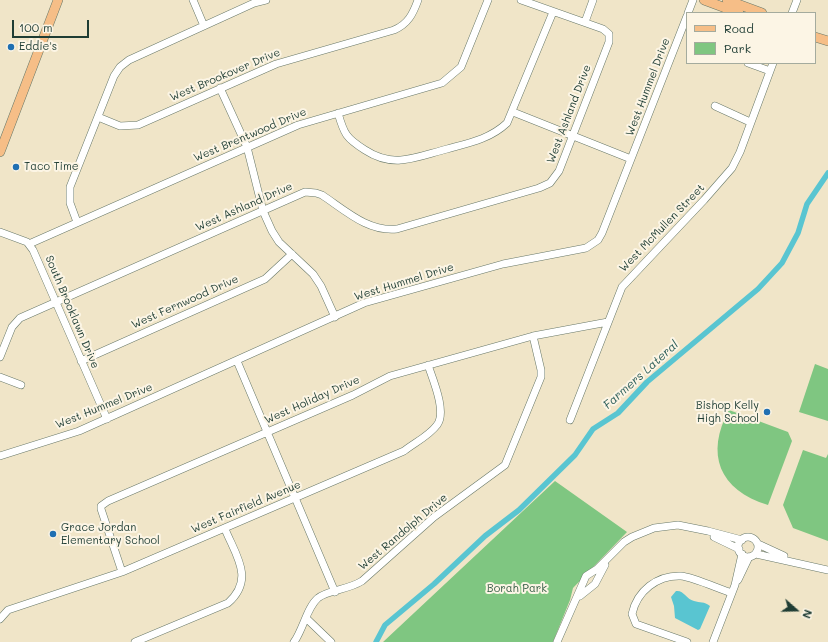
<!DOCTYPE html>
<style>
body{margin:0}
#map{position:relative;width:828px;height:642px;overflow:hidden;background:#f0e5c8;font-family:Mali,sans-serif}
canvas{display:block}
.legend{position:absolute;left:686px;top:12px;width:130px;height:52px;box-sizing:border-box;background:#fcf5e5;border:1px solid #a4ab9e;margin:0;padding:5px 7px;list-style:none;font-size:12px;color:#1f3d34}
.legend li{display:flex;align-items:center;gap:8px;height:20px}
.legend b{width:20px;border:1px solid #a4ab9e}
.north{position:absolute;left:776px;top:590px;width:40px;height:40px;-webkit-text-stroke:3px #fcf5e5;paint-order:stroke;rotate:110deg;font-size:11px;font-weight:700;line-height:16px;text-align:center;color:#1f3d34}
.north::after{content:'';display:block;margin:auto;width:14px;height:18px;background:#1f3d34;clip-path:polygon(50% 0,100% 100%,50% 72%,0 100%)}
.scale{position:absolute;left:12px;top:20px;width:77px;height:18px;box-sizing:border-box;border:2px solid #1f3d34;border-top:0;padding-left:5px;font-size:12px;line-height:14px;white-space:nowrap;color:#1f3d34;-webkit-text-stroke:3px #fcf5e5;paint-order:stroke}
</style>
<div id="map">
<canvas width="828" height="642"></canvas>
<ul class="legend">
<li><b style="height:5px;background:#f6be87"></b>Road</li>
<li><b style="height:11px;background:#7fc681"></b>Park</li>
</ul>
<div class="north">N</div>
<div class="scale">100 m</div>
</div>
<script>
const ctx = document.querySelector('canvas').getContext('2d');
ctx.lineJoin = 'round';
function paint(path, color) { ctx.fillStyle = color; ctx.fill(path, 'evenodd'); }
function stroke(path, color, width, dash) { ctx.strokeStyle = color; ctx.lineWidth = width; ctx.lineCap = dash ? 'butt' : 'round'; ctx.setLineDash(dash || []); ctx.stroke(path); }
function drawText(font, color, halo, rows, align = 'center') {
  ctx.font = font + ' Mali,sans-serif'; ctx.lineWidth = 4; ctx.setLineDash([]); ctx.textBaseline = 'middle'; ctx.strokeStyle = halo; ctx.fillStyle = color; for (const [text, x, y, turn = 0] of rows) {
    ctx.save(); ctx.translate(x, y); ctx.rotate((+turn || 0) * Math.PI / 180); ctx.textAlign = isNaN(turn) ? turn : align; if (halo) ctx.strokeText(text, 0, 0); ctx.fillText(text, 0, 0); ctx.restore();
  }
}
paint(new Path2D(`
 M815 364 828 369V421L799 412Z
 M729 410 788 432 792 441 768 505C719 490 705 454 729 410Z
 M803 450 826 458 828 454V541L793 528 783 505Z
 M555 481 627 532 573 588 570 600 553 642H383Z`), '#7fc681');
paint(new Path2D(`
 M676 591C684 590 686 599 694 601 700 603 704 601 710 606L700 629 698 630 675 618 674 606 671 597Z`), '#59c5d1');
stroke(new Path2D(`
 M376 642 385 625 434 584 485 536 519 510 575 455 593 429 618 413 647 382 758 289 782 263 798 233 807 204 828 173`), '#59c5d1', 5.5);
const minor = new Path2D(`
 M193 0 204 26
 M688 13 693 0
 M792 13 797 0
 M585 22 593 0
 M748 63 770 71
 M220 88 247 147 263 211 272 231 279 242 313 274 321 286 335 317
 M715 106 750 122
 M513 112 631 159
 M338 113C344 134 346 138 365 150 394 169 416 157 447 149 469 143 490 139 507 123L553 12
 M98 117 120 126 138 125 276 64 394 30C408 24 413 14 418 0
 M77 222 70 203V187L114 76 120 67 129 60 254 3 266 0
 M0 232 27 242 33 250 107 419
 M29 244 298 125 442 83 461 67 488 0
 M0 357 12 327 20 318 305 192 316 193 322 195C346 211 368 232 397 229L539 188 550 183 559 171 609 42V34L603 29 521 0
 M81 361 265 279 292 254
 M237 361 335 592
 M0 377 21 385
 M570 420 622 287 704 200 732 168 740 152 773 63
 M0 456 79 431 364 303 503 264 586 248 598 240 602 233 687 16
 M714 537 739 549
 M738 547a10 10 0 1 1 20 0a10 10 0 1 1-20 0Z
 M758 544 784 556
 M756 554 828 570
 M122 572 101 509V506L108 501 353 395 390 376 533 336 608 322
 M738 580 749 557
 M580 596 595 584 605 565
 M306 618 331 642
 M0 619 8 610 122 572 404 451C414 443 429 436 437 425 447 412 433 380 428 365
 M135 642 228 603C255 579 236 556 225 529
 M294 642C303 630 307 607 318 598 327 590 348 590 362 581L434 517 505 465 541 377V370L533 336
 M557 642 586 576 597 569 624 542 632 537 654 528 678 525 708 531 742 540
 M687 642 636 624 632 614C637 591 657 575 681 576 693 577 719 589 732 593
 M713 642 735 585 742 554`);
const major = new Path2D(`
 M704 0 739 13
 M727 0 762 13
 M815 37 828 41
 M0 152 58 0`);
stroke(minor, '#687868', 8);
stroke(major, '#687868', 10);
stroke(minor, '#fff', 7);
stroke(major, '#f6be87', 9);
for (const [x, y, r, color] of [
 [11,47,4,"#1f6fb2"],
 [16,167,4,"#1f6fb2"],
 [767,412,4,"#1f6fb2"],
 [53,534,4,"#1f6fb2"]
]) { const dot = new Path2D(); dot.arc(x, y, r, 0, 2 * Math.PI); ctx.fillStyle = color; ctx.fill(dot); stroke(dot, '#fcf5e5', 1.5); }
drawText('11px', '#1f3d34', '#fcf5e5', [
 ["Eddie's",19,47],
 ["Taco Time",24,167],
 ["Bishop Kelly",759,406,"right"],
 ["High School",759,419,"right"],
 ["Grace Jordan",61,528],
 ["Elementary School",61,541]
], 'left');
drawText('11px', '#1f3d34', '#fcf5e5', [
 ["West Brookover Drive",225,75,-23],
 ["West Hummel Drive",648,87,-69],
 ["West Ashland Drive",569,114,-69],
 ["West Brentwood Drive",250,135,-23],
 ["West Ashland Drive",244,207,-24],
 ["West McMullen Street",662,228,-46],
 ["West Hummel Drive",404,282,-17],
 ["West Fernwood Drive",185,302,-24],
 ["South Brooklawn Drive",72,312,67],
 ["West Holiday Drive",312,400,-24],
 ["West Hummel Drive",104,406,-22],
 ["West Fairfield Avenue",246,507,-23],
 ["West Randolph Drive",403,532,-40]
]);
drawText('11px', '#375f47', '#fcf5e5', [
 ["Borah Park",517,589]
]);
drawText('italic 12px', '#2e5f5b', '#fcf5e5', [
 ["Farmers Lateral",641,375,-42]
]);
</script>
